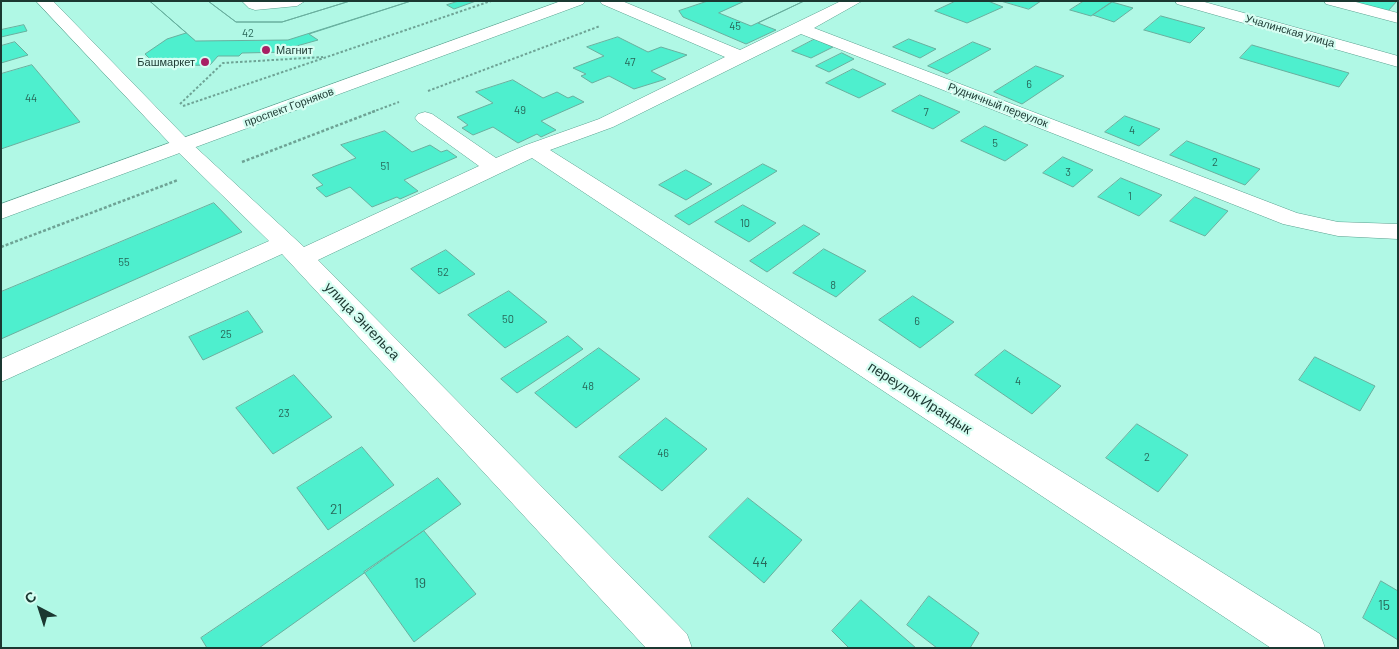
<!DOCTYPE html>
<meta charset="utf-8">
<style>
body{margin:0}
#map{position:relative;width:1399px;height:649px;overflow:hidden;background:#b0f8e5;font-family:Barlow,sans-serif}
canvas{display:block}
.frame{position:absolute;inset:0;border:2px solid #1b3831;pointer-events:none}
.north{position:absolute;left:15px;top:584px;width:50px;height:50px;-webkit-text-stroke:4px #d5fef2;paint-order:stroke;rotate:320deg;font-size:14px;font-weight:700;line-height:20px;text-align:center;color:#1b3831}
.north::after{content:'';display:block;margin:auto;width:18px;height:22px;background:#1b3831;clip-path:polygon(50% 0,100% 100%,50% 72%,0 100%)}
</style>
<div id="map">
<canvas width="1399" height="649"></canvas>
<div class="frame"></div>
<div class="north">С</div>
</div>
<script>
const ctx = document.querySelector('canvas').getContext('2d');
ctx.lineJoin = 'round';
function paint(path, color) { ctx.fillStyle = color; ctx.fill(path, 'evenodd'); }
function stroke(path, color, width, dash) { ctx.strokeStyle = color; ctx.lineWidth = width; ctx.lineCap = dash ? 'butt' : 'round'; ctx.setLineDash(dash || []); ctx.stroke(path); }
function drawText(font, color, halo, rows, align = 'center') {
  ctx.font = font + ' Barlow,sans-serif'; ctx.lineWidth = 4.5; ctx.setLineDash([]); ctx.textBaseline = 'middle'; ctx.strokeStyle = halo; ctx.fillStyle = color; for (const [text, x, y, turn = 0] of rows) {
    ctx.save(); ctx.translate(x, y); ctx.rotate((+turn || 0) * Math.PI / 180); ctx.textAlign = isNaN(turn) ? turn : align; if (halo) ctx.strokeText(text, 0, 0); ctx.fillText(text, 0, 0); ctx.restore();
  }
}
const building = new Path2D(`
 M150 1H208L236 22H282L350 1H411L288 40 196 41Z
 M150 1H208L236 22H282L350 1H411L309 34 318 40 293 47 289 52 242 53 239 56H218L210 65 157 66 145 54 167 39 186 33Z
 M459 1H476L454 9 447 5Z
 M708 1H804L758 23 776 30 746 44 683 17 679 11Z
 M745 1H804L751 26 719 13Z
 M956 1H988L1003 7 967 23 935 11Z
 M1001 1H1041L1029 9Z
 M1084 1H1111L1112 2 1091 16 1070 10Z
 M1350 1H1397L1388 11Z
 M1112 2 1133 8 1114 22 1093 15Z
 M1161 16 1205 28 1190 43 1144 30Z
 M24 25 27 31 1 37V30Z
 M618 37 648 52 661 47 687 55 651 71 666 79 634 89 609 76 592 83 581 76 586 74 573 68 604 56 587 47Z
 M815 39 833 47 811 58 792 51Z
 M909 39 936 49 920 58 893 47Z
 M15 42 28 55 1 63V46Z
 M973 42 991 49 947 74 928 66Z
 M1252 45 1349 73 1339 87 1240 58Z
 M842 53 854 59 829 72 816 66Z
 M32 65 80 122 1 149V74Z
 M1036 66 1064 76 1022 104 994 92Z
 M853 69 886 84 859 98 826 83Z
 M513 80 543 98 557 92 568 98 573 96 584 102 541 121 556 130 541 137 537 134 518 143 493 127 473 135 462 128 468 125 457 117 493 103 476 92Z
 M920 95 960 112 933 129 892 111Z
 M1125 116 1160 129 1139 146 1105 132Z
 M985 126 1028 145 1005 161 961 141Z
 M385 131 412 152 430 145 441 152 447 150 457 157 404 180 418 191 400 199 397 197 372 207 350 187 326 197 316 188 323 185 312 175 356 158 341 145Z
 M1187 141 1260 169 1245 185 1170 155Z
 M1063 157 1093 170 1073 187 1043 173Z
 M763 164 777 171 689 225 675 216Z
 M686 170 712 184 686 200 659 185Z
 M1121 178 1162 195 1139 216 1098 197Z
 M1195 197 1228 211 1205 236 1170 221Z
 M214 203 242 232 1 339V292Z
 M743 205 776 223 749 242 715 222Z
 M804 225 820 234 767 272 750 261Z
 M824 249 866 271 836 297 793 273Z
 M446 250 475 274 439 294 411 269Z
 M509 291 547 322 505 348 468 315Z
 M913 296 954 322 920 348 879 320Z
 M248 311 263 332 203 360 189 337Z
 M568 336 583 349 517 393 501 379Z
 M599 348 640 379 576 428 535 393Z
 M1005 350 1061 386 1032 414 975 375Z
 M1315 357 1375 386 1360 411 1299 380Z
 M294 375 332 417 273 454 236 408Z
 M666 418 707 449 662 491 619 457Z
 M1137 424 1188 455 1158 492 1106 458Z
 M362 447 394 485 328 530 297 488Z
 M438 478 461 504 259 648H207L201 638Z
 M748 498 802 540 764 583 709 537Z
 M424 531 476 594 414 642 364 572Z
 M1381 581 1398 591V640L1363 618Z
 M929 596 979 633 970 648H937L907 625Z
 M861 600 916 648H849L832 631Z`);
paint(building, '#4eefce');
stroke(building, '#69af9e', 1);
const minor = new Path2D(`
 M36 1H53L190 142 304 247 479 166 418 122 415 118 418 114 425 112 432 114 496 158 526 145 599 119 725 57 602 4 600 1H622L740 50 841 1H862L814 28 1297 213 1338 222 1398 224V239L1338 236 1283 224 801 34 613 127 550 150 1320 634 1325 648H1271L532 158 318 260 687 634 692 648H646L282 254 1 382V359L269 241 176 150Z
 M242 1H305L297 6 255 10 249 8Z
 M1175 1H1201L1398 56V67L1177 4Z
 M1324 1H1352L1398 13V23L1326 4Z`);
const major = new Path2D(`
 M561 1H585L583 4 1 219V204Z`);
stroke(minor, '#5aa08f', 1);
stroke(major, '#5aa08f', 1);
stroke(new Path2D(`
 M428 91 600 26
 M180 104 223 63 323 57
 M183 106 491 1
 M372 112 399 102`), '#6ea395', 2, [2.5, 2]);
stroke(new Path2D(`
 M242 162 375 111
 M1 247 178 180`), '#6ea395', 2.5, [3, 2]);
paint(minor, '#fff');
paint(major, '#fff');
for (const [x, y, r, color] of [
 [266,50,5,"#a81f64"],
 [205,62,5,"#a81f64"]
]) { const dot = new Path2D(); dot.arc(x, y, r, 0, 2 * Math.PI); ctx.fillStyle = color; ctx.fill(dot); stroke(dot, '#d5fef2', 2); }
drawText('11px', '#286658', null, [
 ["45",735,26],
 ["42",248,33],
 ["47",630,62],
 ["6",1029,84],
 ["44",31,98],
 ["49",520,110],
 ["7",926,112],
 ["4",1132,130],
 ["5",995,143],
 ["2",1215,162],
 ["51",385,166],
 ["3",1068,172],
 ["1",1130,196],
 ["10",745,223],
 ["55",124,262],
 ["52",443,272],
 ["8",833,285],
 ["50",508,319],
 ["6",917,321],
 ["25",226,334],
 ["4",1018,381],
 ["48",588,386],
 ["23",284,413],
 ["46",663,453],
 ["2",1147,457]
]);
drawText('11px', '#1b3831', '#d5fef2', [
 ["Учалинская улица",1290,31,16],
 ["Рудничный переулок",998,105,21],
 ["проспект Горняков",289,107,-20]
]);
drawText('11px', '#1b3831', '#d5fef2', [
 ["Магнит",276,50],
 ["Башмаркет",195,62,"right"]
], 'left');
drawText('14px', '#1b3831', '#d5fef2', [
 ["улица Энгельса",362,321,46],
 ["переулок Ирандык",920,398,33]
]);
drawText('14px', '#286658', null, [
 ["21",336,509],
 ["44",760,562],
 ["19",420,583],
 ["15",1384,605]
]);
</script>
